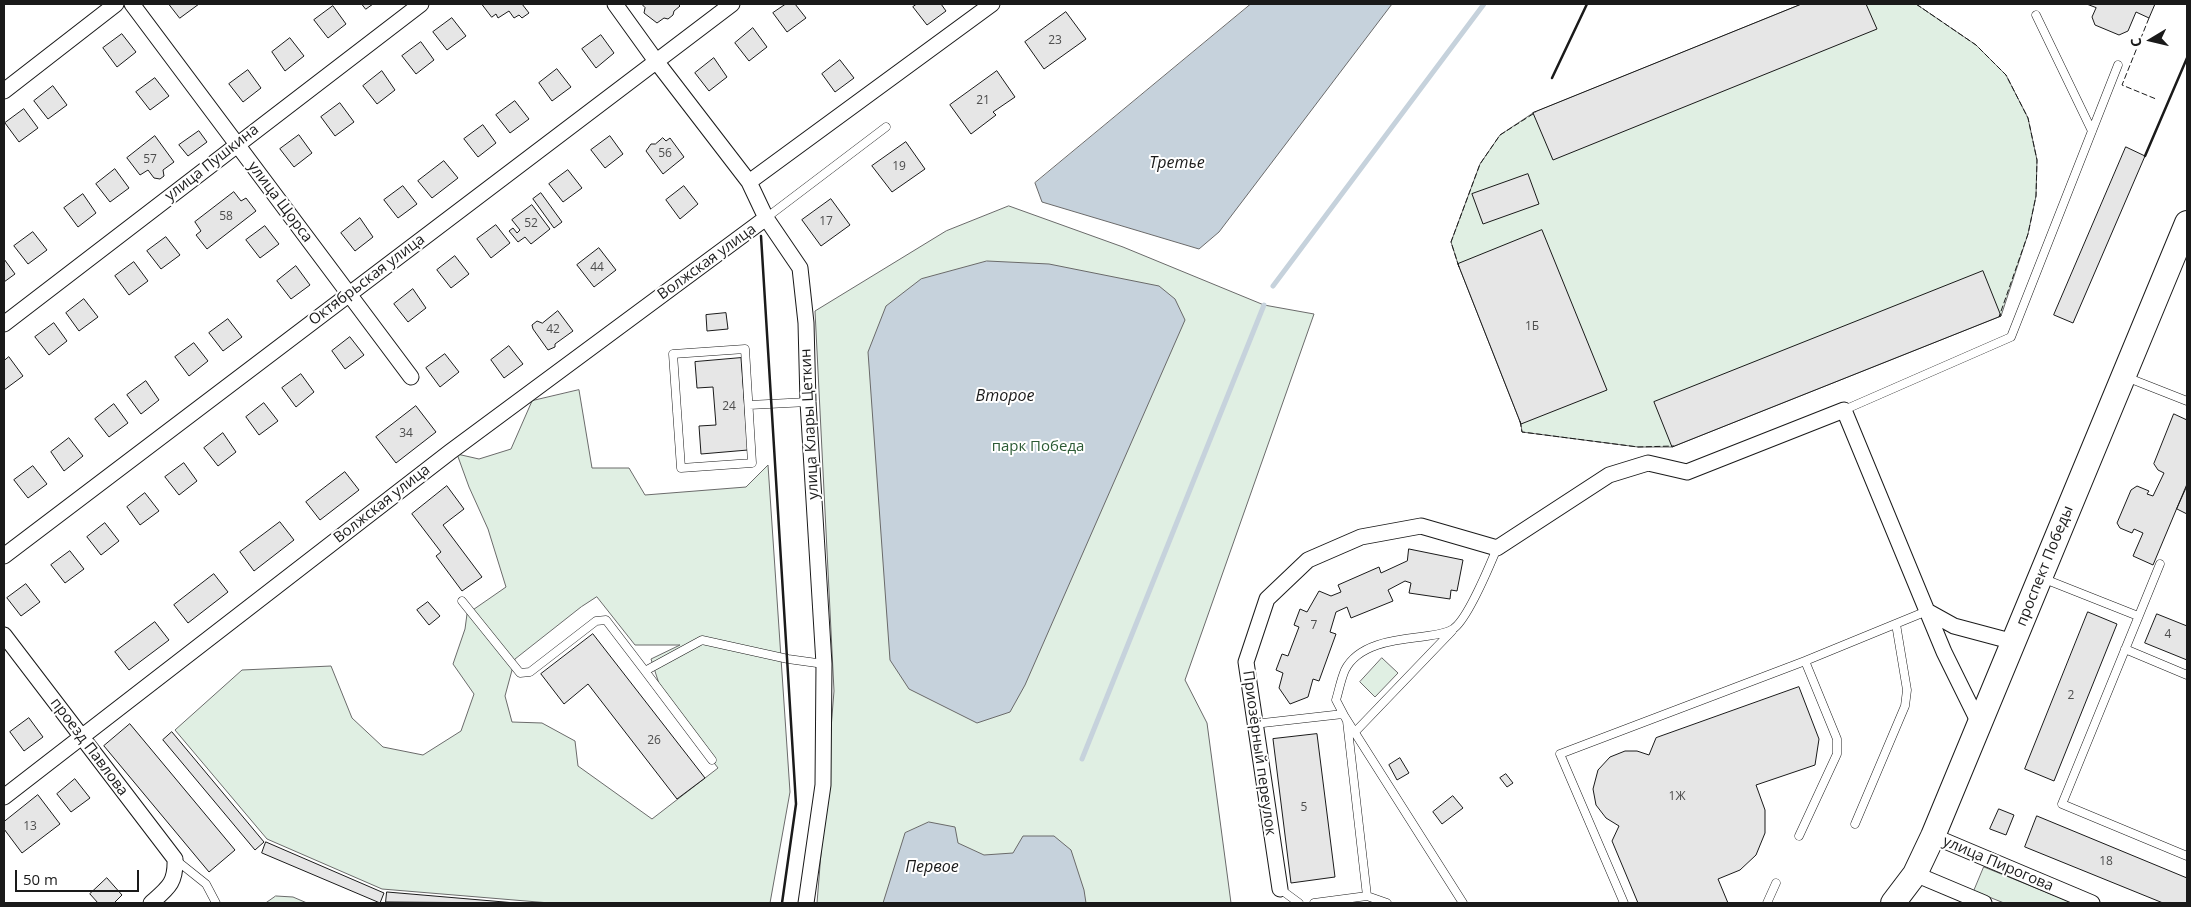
<!DOCTYPE html>
<meta charset="utf-8">
<style>
body{margin:0}
#map{position:relative;width:2191px;height:907px;overflow:hidden;background:#fff;font-family:"Open Sans",sans-serif}
canvas{display:block}
.frame{position:absolute;inset:0;border:5px solid #1a1a1a;pointer-events:none}
.north{position:absolute;left:2126px;top:15px;width:50px;height:50px;-webkit-text-stroke:4px #fff;paint-order:stroke;rotate:261deg;font-size:14px;font-weight:700;line-height:20px;text-align:center;color:#1a1a1a}
.north::after{content:'';display:block;margin:auto;width:18px;height:22px;background:#1a1a1a;clip-path:polygon(50% 0,100% 100%,50% 72%,0 100%)}
.scale{position:absolute;left:15px;top:870px;width:124px;height:22px;box-sizing:border-box;border:2px solid #1a1a1a;border-top:0;padding-left:6px;font-size:15px;line-height:18px;white-space:nowrap;color:#1a1a1a;-webkit-text-stroke:4px #fff;paint-order:stroke}
</style>
<div id="map">
<canvas width="2191" height="907"></canvas>
<div class="frame"></div>
<div class="north">С</div>
<div class="scale">50 m</div>
</div>
<script>
const ctx = document.querySelector('canvas').getContext('2d');
ctx.lineJoin = 'round';
function paint(path, color) { ctx.fillStyle = color; ctx.fill(path, 'evenodd'); }
function stroke(path, color, width, dash) { ctx.strokeStyle = color; ctx.lineWidth = width; ctx.lineCap = dash ? 'butt' : 'round'; ctx.setLineDash(dash || []); ctx.stroke(path); }
function drawText(font, color, halo, rows, align = 'center') {
  ctx.font = font + ' "Open Sans",sans-serif'; ctx.lineWidth = 4; ctx.setLineDash([]); ctx.textBaseline = 'middle'; ctx.strokeStyle = halo; ctx.fillStyle = color; for (const [text, x, y, turn = 0] of rows) {
    ctx.save(); ctx.translate(x, y); ctx.rotate((+turn || 0) * Math.PI / 180); ctx.textAlign = isNaN(turn) ? turn : align; if (halo) ctx.strokeText(text, 0, 0); ctx.fillText(text, 0, 0); ctx.restore();
  }
}
const green = new Path2D(`
 M1802 4H1916L1976 45 2006 75 2028 118 2037 160 2036 196 2028 234 2001 316 1672 447H1638L1522 432 1521 424 1458 264 1451 242 1480 164 1500 135 1533 113Z
 M1009 206 1123 247 1264 305 1314 314 1185 680 1207 723 1231 903H817L834 691 815 311 946 231Z
 M579 390 592 468H629L645 495 746 487 768 465 790 792 770 903H550L382 889 267 839 175 730 242 670 331 666 352 718 383 747 423 755 461 731 474 694 453 664 465 629 467 614 506 587 488 529 469 487 457 454 479 459 511 449 532 401ZM597 597 635 645H680L651 659 663 696 718 768 652 819 578 766 575 741 542 723 512 722 505 696 515 659 581 607Z
 M1382 658 1398 673 1375 697 1360 682Z
 M1984 867 2073 903H2004L1974 891Z
 M276 896 293 897 307 903H266Z`);
paint(green, '#e0efe3');
stroke(green, '#6a6a6a', 1);
const water = new Path2D(`
 M1251 4H1392L1219 232 1199 249 1042 202 1035 183Z
 M987 261 1049 264 1159 286 1175 299 1185 320 1025 685 1010 712 977 723 909 689 890 660 868 352 886 306 921 279Z
 M929 822 955 827 958 843 984 855 1013 853 1023 836H1054L1071 850 1084 890 1086 903H883L905 833Z`);
paint(water, '#c6d2dc');
stroke(water, '#6a6a6a', 1);
stroke(new Path2D(`
 M1273 286 1484 4
 M1082 759 1264 305`), '#c6d2dc', 5);
const building = new Path2D(`
 M169 4H199L180 18Z
 M362 4H373L366 9Z
 M482 4H522L529 13 522 18 519 15 514 18 509 11 498 18 496 14 492 17Z
 M642 4H678L680 6 674 11 673 15 668 19 664 18 657 23 644 13 645 8Z
 M786 4H795L806 18 787 32 773 13Z
 M917 4H941L946 11 927 25 913 7Z
 M1802 4H1866L1877 29 1553 160 1533 113Z
 M2087 4H2155L2149 18 2136 12 2128 31 2119 35 2095 25 2092 17 2096 8Z
 M333 6 346 24 328 38 314 20Z
 M1066 12 1086 39 1044 69 1025 42Z
 M452 18 466 36 447 50 433 32Z
 M753 28 767 47 749 61 735 43Z
 M122 34 136 52 117 67 103 48Z
 M601 35 614 53 596 68 582 49Z
 M290 38 304 56 285 71 272 52Z
 M421 42 434 60 416 74 402 56Z
 M714 58 727 77 709 91 695 73Z
 M840 60 854 78 835 92 822 74Z
 M557 69 571 87 552 101 539 83Z
 M248 70 261 88 243 102 229 84Z
 M382 71 395 90 377 104 363 86Z
 M997 71 1015 97 993 112 996 115 971 134 950 105Z
 M155 78 169 96 150 110 136 92Z
 M53 86 67 105 48 119 34 101Z
 M515 101 529 119 510 133 496 115Z
 M340 103 354 122 335 136 321 117Z
 M24 109 38 128 19 142 5 123Z
 M483 125 496 143 478 157 464 139Z
 M199 131 207 142 188 156 179 145Z
 M299 135 312 153 294 167 280 149Z
 M155 136 174 162 163 170 164 176 160 179 154 178 148 170 140 175 127 158Z
 M610 136 623 154 605 168 591 150Z
 M663 138 666 141 670 138 684 157 663 174 646 151 651 144H655Z
 M906 142 925 169 892 192 872 166Z
 M2126 147 2145 156 2073 323 2054 315Z
 M444 161 458 178 432 198 418 181Z
 M115 169 129 188 110 202 96 184Z
 M568 170 582 188 563 202 549 184Z
 M1528 174 1539 204 1483 224 1472 194Z
 M403 186 417 204 398 218 384 200Z
 M684 186 698 204 680 219 666 200Z
 M234 192 241 201 246 198 256 211 207 249 196 235 201 231 195 222Z
 M541 193 562 222 554 228 533 199Z
 M83 194 96 213 78 227 64 208Z
 M831 199 850 225 821 246 802 220Z
 M532 205 550 229 531 244 525 237 518 242 509 231 513 228 517 233 520 230 512 220Z
 M360 218 373 237 355 251 341 233Z
 M496 225 510 243 491 258 477 239Z
 M265 226 279 244 260 258 246 240Z
 M1542 230 1607 390 1521 424 1458 264Z
 M33 232 47 250 28 264 14 246Z
 M166 237 180 255 161 269 147 251Z
 M599 248 616 270 594 287 577 265Z
 M455 256 469 274 451 288 437 270Z
 M4 259 15 274 4 282Z
 M134 262 148 281 129 295 115 276Z
 M296 266 310 285 291 299 277 281Z
 M1983 271 2001 316 1672 447 1654 402Z
 M413 289 426 308 408 322 394 304Z
 M84 299 98 317 79 331 66 313Z
 M558 311 573 331 555 344V347L548 350 533 329 532 325 537 321 542 323Z
 M726 313 728 329 707 331 706 315Z
 M228 319 242 337 223 351 209 333Z
 M54 323 67 341 49 355 35 337Z
 M350 337 364 355 345 369 332 351Z
 M194 343 208 361 189 376 175 357Z
 M509 346 523 364 504 378 491 360Z
 M445 354 459 372 440 387 426 368Z
 M9 357 23 376 4 390V361Z
 M741 358 748 450 701 454 699 426 716 425 713 387 697 388 695 362Z
 M301 374 314 392 296 407 282 388Z
 M146 381 159 400 141 414 127 395Z
 M264 403 278 421 259 435 246 417Z
 M114 404 128 423 109 437 95 419Z
 M416 406 436 432 396 463 376 437Z
 M2174 414 2187 420V484L2153 565 2133 556 2143 533 2134 529 2132 533 2120 528 2117 523 2131 490 2137 486 2149 491 2147 494 2153 496 2164 473 2158 470 2154 464Z
 M223 433 236 452 218 466 204 448Z
 M69 438 83 456 64 471 51 452Z
 M184 463 197 481 179 495 165 477Z
 M33 466 47 484 28 498 14 480Z
 M345 472 359 490 320 520 306 502Z
 M447 486 464 509 443 525 482 577 462 591 436 556 441 552 412 514Z
 M2187 486V514L2177 509Z
 M145 493 159 511 140 525 127 507Z
 M280 522 294 540 254 571 240 552Z
 M105 523 119 541 101 555 87 537Z
 M1409 549 1463 560 1457 591 1451 590 1450 599 1409 593 1411 583 1405 581 1388 590 1393 601 1351 618 1347 607 1336 612 1330 632 1336 634 1319 681 1313 679 1308 697 1290 704 1279 688 1283 673 1276 670 1282 654 1288 656 1299 627 1294 625 1300 609 1307 612 1319 591 1331 596 1341 592 1338 585 1379 567 1381 573 1407 561Z
 M70 551 84 569 65 583 51 565Z
 M214 574 228 592 188 623 174 605Z
 M26 584 40 602 21 616 7 598Z
 M428 602 440 616 429 625 417 610Z
 M2088 612 2117 624 2054 781 2025 769Z
 M2157 614 2187 626V660L2145 643Z
 M155 622 169 640 129 670 115 652Z
 M593 634 705 778 677 799 588 684 564 704 541 674Z
 M1799 687 1819 739 1815 765 1756 785 1765 810V833L1756 855 1740 870 1718 879 1728 903H1638L1612 841 1619 826 1606 818 1596 805 1593 789 1598 770 1610 757 1625 751H1637L1649 755 1656 738Z
 M29 718 43 737 24 751 10 732Z
 M130 724 235 850 209 872 104 746Z
 M172 732 264 842 255 850 163 740Z
 M1317 734 1335 877 1291 883 1273 739Z
 M1400 758 1409 773 1397 780 1389 765Z
 M1506 774 1513 783 1507 787 1500 778Z
 M75 779 90 798 71 812 57 794Z
 M38 795 60 824 22 853 4 829V822Z
 M1453 796 1463 808 1442 824 1433 812Z
 M1999 809 2014 815 2006 835 1990 829Z
 M2037 816 2187 878V903H2163L2025 847Z
 M266 842 384 893 380 903 262 853Z
 M107 878 122 895 114 903H98L90 894Z
 M387 892 516 903 386 902Z`);
paint(building, '#e6e6e6');
stroke(building, '#1a1a1a', 1);
const service = new Path2D(`
 M2036 15 2092 131
 M766 218 886 127
 M745 349 752 463 681 468 673 354Z
 M2126 377 2187 401
 M749 405 808 402
 M1844 410 2011 337 2118 65
 M2160 564 2062 804 2187 856
 M2042 578 2138 616
 M462 601 520 673 530 672 596 621 606 620 645 671 702 640 788 659 824 664
 M2125 649 2187 675
 M645 671 712 760
 M1254 724 1343 714 1463 903
 M1355 732 1452 631
 M1855 824 1905 706 1907 690 1896 624
 M1799 836 1837 754V739L1805 661
 M176 860 206 884 216 903
 M1280 889 1299 903
 M1367 896 1347 721 1336 700C1339 690 1341 679 1345 670 1358 644 1394 640 1420 637 1431 635 1443 635 1453 629 1467 620 1490 565 1497 548
 M1314 903 1367 896 1387 903
 M1624 903 1560 754 1805 661 1927 611
 M1767 903 1776 883`);
const minor = new Path2D(`
 M132 4 411 377
 M615 4 656 61 749 182 766 218 800 268 806 323 808 402 824 664 823 785 806 903
 M4 91 116 4
 M749 182 992 4
 M4 324 421 4
 M4 556 732 4
 M1927 611 1944 652 1979 723
 M4 635 175 859C176 883 168 888 151 903
 M4 797 450 452 766 218
 M1933 836 2092 903
 M1915 874 1984 903
 M1280 889 1246 662 1267 599 1308 560 1361 537 1421 526 1497 548 1609 475 1648 463 1687 472 1844 410 1927 611 1954 626 2014 642`);
const primary = new Path2D(`
 M1893 903 1915 874 1933 836 2187 223`);
stroke(service, '#1a1a1a', 9);
stroke(minor, '#1a1a1a', 17);
stroke(primary, '#1a1a1a', 26);
stroke(service, '#fff', 8);
stroke(minor, '#fff', 15);
stroke(primary, '#fff', 24);
stroke(new Path2D(`
 M1916 4 1976 45 2006 75 2028 118 2037 160 2036 196 2028 234 1999 317
 M2149 18 2122 85 2156 99
 M1459 267 1451 242 1480 164 1500 135 1536 112
 M1520 421 1522 432 1638 447 1674 446`), '#1a1a1a', 1, [6, 2.5]);
stroke(new Path2D(`
 M1552 78 1587 4
 M2145 156 2187 58
 M761 236 796 804 782 903`), '#1a1a1a', 2.5);
drawText('12px', '#4d4d4d', null, [
 ["23",1055,41],
 ["21",983,101],
 ["56",665,154],
 ["57",150,160],
 ["19",899,167],
 ["58",226,217],
 ["17",826,222],
 ["52",531,224],
 ["44",597,268],
 ["1Б",1532,327],
 ["42",553,330],
 ["24",729,407],
 ["34",406,434],
 ["7",1314,626],
 ["4",2168,635],
 ["2",2071,696],
 ["26",654,741],
 ["1Ж",1677,797],
 ["5",1304,808],
 ["13",30,827],
 ["18",2106,862]
]);
drawText('15px', '#1a1a1a', '#fff', [
 ["улица Пушкина",212,163,-38],
 ["улица Щорса",280,202,53],
 ["Волжская улица",707,262,-36],
 ["Октябрьская улица",367,280,-37],
 ["улица Клары Цеткин",810,424,-93],
 ["Волжская улица",382,504,-38],
 ["проспект Победы",2045,566,-68],
 ["проезд Павлова",89,747,53],
 ["Приозёрный переулок",1259,753,82],
 ["улица Пирогова",1998,864,23]
]);
drawText('15px', '#2b5a34', '#fff', [
 ["парк Победa",1038,447]
]);
drawText('italic 16px', '#1a1a1a', '#fff', [
 ["Третье",1177,163],
 ["Второе",1005,396],
 ["Первое",932,867]
]);
</script>
